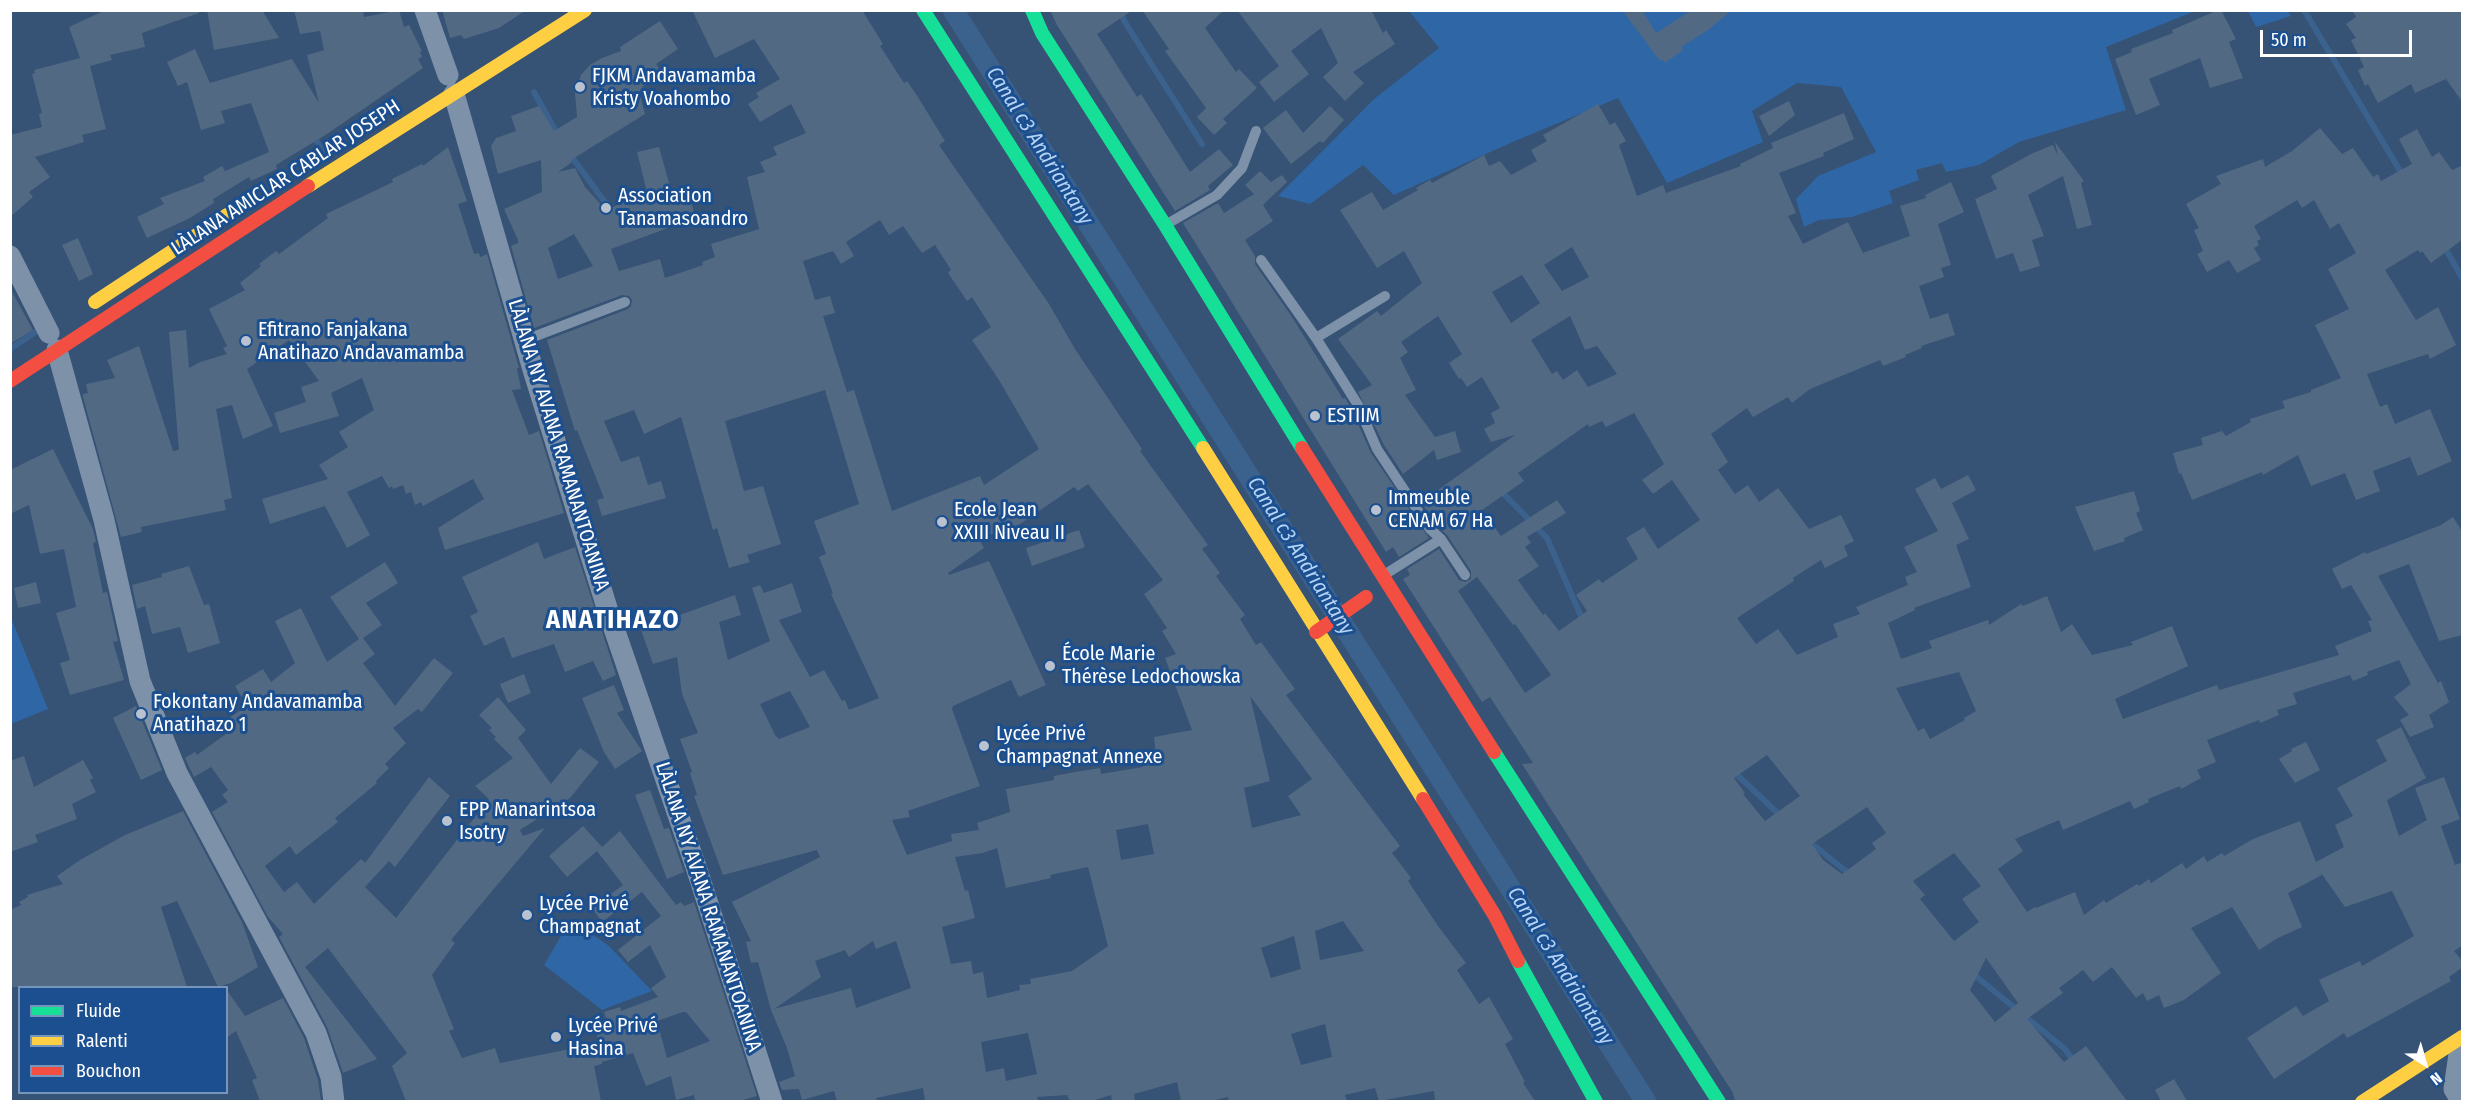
<!DOCTYPE html>
<meta charset="utf-8">
<style>
body{margin:0}
#map{position:relative;width:2473px;height:1112px;overflow:hidden;background:#365274;font-family:"Fira Sans Condensed",sans-serif}
canvas{display:block}
.frame{position:absolute;inset:0;border:12px solid #fff;pointer-events:none}
.legend{position:absolute;left:18px;top:986px;width:210px;height:108px;box-sizing:border-box;background:#1b4f8f;border:2px solid #7695bc;margin:0;padding:8px 10px;list-style:none;font-size:18px;color:#fff}
.legend li{display:flex;align-items:center;gap:12px;height:30px}
.legend b{width:30px;border:2px solid #7695bc}
.north{position:absolute;left:2395px;top:1034px;width:60px;height:60px;-webkit-text-stroke:4px #1b4f8f;paint-order:stroke;rotate:143deg;font-size:16px;font-weight:700;line-height:24px;text-align:center;color:#fff}
.north::after{content:'';display:block;margin:auto;width:21px;height:27px;background:#fff;clip-path:polygon(50% 0,100% 100%,50% 72%,0 100%)}
.scale{position:absolute;left:2260px;top:30px;width:152px;height:27px;box-sizing:border-box;border:3px solid #fff;border-top:0;padding-left:8px;font-size:18px;line-height:21px;white-space:nowrap;color:#fff;-webkit-text-stroke:4px #1b4f8f;paint-order:stroke}
</style>
<div id="map">
<canvas width="2473" height="1112"></canvas>
<div class="frame"></div>
<ul class="legend">
<li><b style="height:8px;background:#16e098"></b>Fluide</li>
<li><b style="height:8px;background:#ffcf43"></b>Ralenti</li>
<li><b style="height:8px;background:#f24e42"></b>Bouchon</li>
</ul>
<div class="north">N</div>
<div class="scale">50 m</div>
</div>
<script>
const ctx = document.querySelector('canvas').getContext('2d');
ctx.lineJoin = 'round';
function paint(path, color) { ctx.fillStyle = color; ctx.fill(path, 'evenodd'); }
function stroke(path, color, width, dash) { ctx.strokeStyle = color; ctx.lineWidth = width; ctx.lineCap = dash ? 'butt' : 'round'; ctx.setLineDash(dash || []); ctx.stroke(path); }
function drawText(font, color, halo, rows, align = 'center') {
  ctx.font = font + ' "Fira Sans Condensed",sans-serif'; ctx.lineWidth = 6; ctx.setLineDash([]); ctx.textBaseline = 'middle'; ctx.strokeStyle = halo; ctx.fillStyle = color; for (const [text, x, y, turn = 0] of rows) {
    ctx.save(); ctx.translate(x, y); ctx.rotate((+turn || 0) * Math.PI / 180); ctx.textAlign = isNaN(turn) ? turn : align; if (halo) ctx.strokeText(text, 0, 0); ctx.fillText(text, 0, 0); ctx.restore();
  }
}
paint(new Path2D(`
 M1409 11H2195L2106 47 2126 110 2019 142 1979 165 1946 172 1942 163 1916 170 1919 180 1889 191 1893 203 1852 217 1819 220 1804 227 1796 199 1818 176 1876 152 1841 87 1797 83 1752 111 1763 142 1667 183 1618 98 1515 141 1394 195 1363 165 1310 204 1278 196 1374 99 1439 48Z
 M2248 11H2288L2291 16 2256 27Z
 M10 615 48 709 11 724H10Z
 M571 919 609 946 652 991 602 1010 544 965Z`), '#2f66a5');
stroke(new Path2D(`
 M2304 10 2403 176
 M1120 12 1126 24 1202 144
 M534 92 559 137
 M313 135 323 151
 M569 153 610 209
 M2443 244 2462 278
 M10 349 37 331
 M1499 489 1547 538 1584 623
 M1734 772 1783 818
 M1806 839 1852 876
 M1972 973 2065 1049 2075 1063`), '#3b618d', 6);
stroke(new Path2D(`
 M953 10 1646 1102`), '#3b618d', 21);
paint(new Path2D(`
 M106 10H199V13L142 33 145 47 110 55 112 60 90 66 106 129 82 135 84 142 35 157 50 177 29 192 33 197 10 217V135L42 127 39 114 42 113 32 74 35 73 34 70 80 58 69 27Z
 M207 10H262L279 38 214 50Z
 M294 10H363L364 17 399 10 404 27 409 25 422 51 420 52 422 57 418 59 423 68 327 134 276 165 277 169 251 181 249 177 213 199 214 203 190 218 147 238 137 217 164 204 160 198 205 181 203 177 222 166 225 171 269 152 251 103 221 111 225 123 201 130 187 82 178 86 167 62 195 49 210 83 292 59 319 103 307 55 324 50 320 31 300 34Z
 M442 10H526L499 28 464 39 461 35 450 38Z
 M692 10H862L883 44 880 46 904 83 907 81 916 94 945 141 939 145 1049 304 1075 349 1142 449 1140 451 1208 545 1202 549 1220 573 1216 576 1245 615 1240 619 1256 645 1261 642 1295 689 1286 695 1400 846 1392 853 1411 878 1408 881 1438 926 1466 963 1457 970 1479 1004 1489 997 1513 1039 1505 1044 1525 1082 1523 1083 1535 1101H1435L1434 1091 1379 1101 1375 1088 1345 1095 1347 1101H1229L1228 1097 1211 1101H1181L1177 1082 1134 1094 1135 1101H1112L1111 1095 1092 1101H1070L1067 1095 1037 1097 1038 1101H925L923 1088 876 1098 877 1101H837L834 1091 802 1100 799 1089 782 1090 779 1082 795 1076 787 1048 771 1010 758 962 751 963 746 942 751 941 732 902 820 857 817 850 723 875 694 796 697 795 690 773 692 772 680 739 698 733 682 694 677 657 653 664 639 624 657 618 658 623 735 595 741 615 719 622 728 660 770 641 752 588 760 585 764 593 792 583 802 612 779 620 810 677 824 670 842 701 845 700 849 710 879 698 831 594 833 593 819 557 826 554 814 521 859 504 825 390 725 421 744 491 763 486 781 544 747 555 750 562 729 568 717 528 713 530 681 417 644 434 634 410 604 421 621 462 639 456 648 485 661 481 666 498 602 516 597 500 604 498 577 430 575 431 547 340 628 309 631 306 632 300 629 296 622 295 534 328 511 246 518 243V240L504 209 542 192 541 160 498 174 491 146 496 138 516 131 511 116 539 106 554 131 577 117 575 93 581 75 590 65 602 58 621 51 620 47 660 21 678 49 656 64 662 73 642 87 644 90 639 93 645 114 571 160 572 162 558 172 575 168 585 187 606 210 647 192 637 152 659 147 674 201 690 195 695 218 611 249 619 271 660 259 665 278 703 265 702 262 715 257 711 244 759 229 747 177 765 172 760 162 777 155 773 147 806 133 791 104 760 122 748 104 759 97 756 93 780 79 754 39 715 58ZM880 220 889 235 903 226 922 253 935 245 951 270 948 273 967 301 972 297 991 327 972 340 999 380 1039 449 984 485 980 476 892 511 854 390 847 392 823 316 835 313 830 296 815 300 803 261 833 251 841 264 854 256 846 242ZM574 234 593 266 558 279 548 248ZM1088 484 1163 580 1144 594 1167 628 1162 631 1176 654 1165 658 1192 730 1154 737 1156 756 1142 757 1143 767 1101 774 1100 768 1075 772 1054 776V780L1006 789 1010 812 977 823 979 830 951 834 952 841 907 855 892 820 910 817 908 811 980 786 952 709 953 706 1011 680 1019 697 1046 685 989 561 949 575 948 573 984 548 979 539 1008 528 1010 531 1074 487 1078 491ZM790 691 810 727 779 739 775 735 760 704ZM1250 696 1312 779 1288 796 1301 815 1252 828 1244 788 1270 781ZM1148 824 1154 854 1121 860 1116 830ZM997 848 1006 888 1051 878 1050 875 1088 867 1108 946 1072 971 1030 979 1031 984 1019 985 1020 990 987 998 983 972 973 974 971 961 951 964 942 927 975 918 968 890 965 891 955 857 983 853ZM1343 921 1364 951 1320 960 1315 931ZM1294 936 1301 969 1271 978 1261 948ZM873 941 876 949 896 941 911 988 856 1008 851 988 774 1009 821 977 815 961 845 950 849 957ZM1325 1024 1332 1057 1301 1065 1291 1034ZM1028 1033 1037 1074 1006 1081 1004 1068 986 1072 981 1042Z
 M1050 10H1133L1097 34 1137 97 1141 94 1190 172 1219 149 1233 165 1208 186 1210 190 1175 211 1057 25Z
 M1142 10H1224L1205 28 1236 72 1239 69 1257 88 1223 119 1227 123 1214 135 1197 117 1206 108 1165 51 1169 49Z
 M1237 10H1371L1383 33 1386 30 1395 44 1353 72 1364 83 1345 101 1323 77 1338 63 1321 28 1291 51 1309 74 1274 102 1259 82 1279 66Z
 M1622 10H1642L1656 33 1692 10H1732L1708 30 1681 47 1683 50 1665 63 1662 59 1660 61Z
 M2218 10H2221L2236 39 2229 42 2243 78 2210 88 2200 58 2149 79 2160 105 2136 115 2115 59 2132 52 2131 49 2173 33 2172 30Z
 M2352 10H2463V103L2446 79 2415 93 2411 84 2378 103 2368 84 2365 86 2358 70 2364 67 2351 40 2356 38 2346 24 2356 17Z
 M1789 101 1795 115 1769 136 1759 116Z
 M1598 104 1610 125 1615 122 1626 141 1619 145 1637 196 1663 185 1666 193 1741 166 1740 164 1773 148 1771 143 1844 113 1854 139 1823 153 1824 156 1779 173 1796 213 1788 216 1803 244 1848 222 1863 253 1910 236 1900 206 1926 198 1925 195 1951 182 1964 212 1938 224 1951 265 1941 268 1944 277 1919 286 1930 319 1948 313 1955 335 1921 346 1922 348 1905 355 1906 357 1883 366 1880 360 1810 389 1792 403 1788 397 1753 417 1747 408 1711 434 1728 462 1718 470 1735 494 1748 485 1759 502 1778 488 1809 529 1841 515 1854 541 1844 546 1848 556 1825 568 1821 560 1793 578 1794 581 1737 618 1756 644 1778 629 1797 655 1838 637 1833 624 1860 614 1856 607 1908 585 1905 577 1917 572 1904 547 1938 531 1915 489 1935 478 1941 489 1968 475 1976 490 1952 503 1969 539 1956 545 1971 587 1914 608 1915 610 1888 623 1901 659 1932 648 1929 641 1988 620 1989 625 2021 604 2023 606 2047 596 2061 632 2072 624 2092 655 2133 645 2131 642 2172 626 2188 666 2115 699 2123 719 2217 685 2219 690 2339 655 2335 646 2372 631 2368 621 2372 620 2351 585 2342 589 2332 569 2365 552 2366 554 2441 525 2453 517 2463 533V635L2439 641 2409 564 2378 576 2438 683 2441 681 2449 702 2429 715 2434 727 2410 737 2400 720 2409 715 2394 697 2411 684 2399 660 2367 672 2368 675 2353 681 2350 675 2293 693 2297 704 2277 710 2279 715 2260 723 2259 720 2207 740 2216 762 2197 770 2201 778 2181 789 2180 786 2148 799 2149 802 2134 809 2130 801 2063 830 2059 820 2015 839 2023 851 1998 869 2027 912 2035 907 2036 908 2075 892 2084 915 2104 900 2106 903 2137 884 2139 886 2149 879 2151 883 2182 863 2186 869 2204 856 2207 862 2222 853 2224 856 2253 839 2300 821 2316 862 2344 847 2335 825 2353 816 2337 788 2387 761 2376 740 2401 727 2426 778 2387 800 2399 836 2427 820 2415 788 2444 777 2460 819 2441 826 2455 865 2463 862V945L2454 951 2463 962V967L2449 977 2451 981 2347 1038 2344 1033 2274 1079 2247 1038 2296 1006 2303 1016 2329 1001 2319 980 2360 961 2362 966 2414 936 2392 891 2345 907 2319 870 2322 875 2288 893 2302 927 2278 938 2259 950 2232 907 2191 928 2221 973 2184 1000 2164 1008 2159 995 2147 1001 2143 993 2136 998 2112 967 2093 982 2083 970 2059 988 2063 993 2027 1019 2064 1062 2086 1046 2127 1101H1735L1733 1093 1522 764 1533 763 1490 697 1482 702 1403 579 1410 575 1407 569 1439 549 1459 580 1465 582 1471 579V571L1447 535 1436 524 1421 502 1515 435 1491 442 1484 429 1495 423 1491 413 1500 408 1482 377 1467 387 1461 378 1459 379 1449 363 1462 354 1438 316 1401 342 1408 352 1400 358 1416 390 1405 395 1435 437 1455 431 1461 452 1437 460 1434 450 1403 474 1384 445 1358 392 1372 385 1338 339 1377 311 1381 316 1422 283 1404 251 1377 268 1340 210 1372 192 1383 210 1418 190 1416 188 1430 180 1432 183 1484 155 1489 166 1500 161 1511 175 1537 161 1531 150 1547 141 1543 135ZM1572 247 1589 277 1562 291 1544 265ZM1522 275 1540 303 1511 323 1492 292ZM1570 316 1585 350 1597 346 1617 374 1588 387 1577 370 1563 380 1557 371 1552 374 1531 340ZM1634 413 1664 464 1642 480 1653 494 1672 480 1700 520 1658 549 1644 527 1626 538 1638 559 1602 583 1599 579 1576 595 1587 611 1559 631 1545 613 1543 615 1518 580 1539 566 1525 547 1531 543 1527 537 1566 513 1557 500 1501 536 1482 510 1524 481 1518 473 1588 424 1589 427 1602 421 1606 427ZM1477 577 1513 625 1515 624 1551 675 1525 693 1458 591ZM1959 672 1976 711 1964 718 1965 720 1930 739 1924 728 1918 731 1896 688ZM1767 755 1800 796 1765 821 1743 794 1745 793 1734 778ZM1867 807 1886 833 1872 843 1876 849 1842 874 1823 860 1812 844ZM1954 853 1981 886 1962 899 1979 922 1954 941 1920 899 1925 895 1913 881ZM1986 958 2018 1003 1995 1022 1970 990Z
 M1330 106 1344 120 1323 143 1320 141 1291 164 1263 128 1286 110 1303 133Z
 M2320 128 2342 154 2353 148 2373 177 2378 174 2381 181 2412 164 2399 139 2417 129 2432 157 2439 152 2452 170 2463 165V239L2431 263 2422 251 2420 253 2418 250 2385 270 2416 320 2438 307 2456 345 2430 359 2428 354 2367 374 2380 407 2387 404 2395 424 2430 409 2452 461 2418 476 2410 457 2373 471 2380 491 2356 500 2345 473 2311 486 2298 455 2263 475 2262 472 2192 500 2181 473 2179 474 2173 453 2203 445 2201 438 2222 431 2226 436 2251 422 2250 419 2285 408 2282 401 2311 392V390L2341 378 2315 325 2349 309 2328 269 2356 253 2339 223 2330 229 2314 200 2302 208 2297 200 2254 226 2261 239 2257 241 2259 245 2254 248 2261 260 2237 273 2229 260 2207 272 2197 254 2203 251 2194 230 2199 228 2186 204 2221 184 2216 176 2263 159 2265 167 2292 151Z
 M2055 142 2084 181 2081 183 2092 225 2077 229 2063 176 2028 195 2044 236 2032 240 2040 266 2020 272 2013 253 1996 259 1975 199 1997 189 1991 176 2033 153 2053 145 2058 156Z
 M448 147 467 201 458 204 474 254 479 253 480 257 487 254 519 368H517L521 389 512 390 529 435 539 431 564 513 445 550 438 528 484 499 473 479 423 506 421 502 415 505 411 492 406 494 403 485 393 489 392 486 389 488 382 476 347 492 370 535 347 548 325 506 270 524 262 499 328 479 319 465 348 447 339 432 374 410 362 378 331 393 339 416 280 433 274 413 306 402 301 387 319 381 289 340 247 369 273 426 243 439 232 405 216 409 232 498 224 500 226 510 141 527 142 532 121 537 83 397V394L88 393 86 384 115 378 107 360 139 346 173 451 179 450 169 332 186 330 189 368 200 362 227 354 223 348 227 346 209 309 245 290 240 283 261 266 259 264 276 251 279 254 328 218 326 214 393 182 392 179 422 164 423 166Z
 M1260 171 1271 182 1282 175 1287 182 1263 205 1273 221 1245 240 1255 256V264L1292 317 1343 399 1345 398 1351 408 1371 453 1429 538 1399 557 1393 547 1386 552 1183 223 1218 203 1224 213 1254 194 1245 185Z
 M78 238 93 274 79 281 62 245Z
 M10 288 33 330 10 344Z
 M53 449 93 529 96 542 93 543 103 593 107 592 118 641 113 642 124 680 70 695 60 663 70 660 56 613 76 607 64 549 40 554 29 505 10 514V470Z
 M2134 491 2140 511 2136 513 2143 530 2124 538 2125 541 2094 551 2075 507Z
 M1079 530 1085 547 1032 566 1026 548Z
 M538 542 544 559 575 547 616 675 603 681 593 661 565 672 554 644 512 658 504 637 484 646 470 616 478 612 462 577Z
 M385 562 398 583 366 603 382 625 363 638 375 654 363 663 395 706 434 658 453 673 422 712 418 709 393 728 406 743 385 764 389 768 376 781 377 783 335 818 338 822 296 855 290 846 265 866 284 892 297 882 314 904 361 859 365 863 429 777 450 796 395 867 389 861 365 887 396 918 489 799 475 786 513 758 494 739 496 737 489 730 492 728 479 715 498 697 526 730 518 738 551 784 580 748 599 762 570 798 520 830 523 836 545 828 451 940 455 943 432 975 454 1029 449 1031 462 1058 495 1048 500 1063 600 1043 594 1028 608 1024 604 1012 620 1007 621 1011 658 997 651 988 666 977 650 945 628 962 618 950 661 916 642 892 602 922 592 908 623 885 597 851 567 877 549 856 583 826 602 847 620 831 676 905 681 902 684 906 694 902 757 1096 739 1101H695L694 1095 676 1100 671 1076 646 1086 633 1053 602 1062V1064L594 1066 601 1101H406L392 1066 407 1053 328 948 305 967 377 1059 343 1073 327 1027 279 937 283 934 268 917 212 812 228 802 222 795 228 790 211 767 194 777 185 758 195 752 197 755 230 731 223 722 247 706 235 686 263 669 271 682 295 663 275 621 301 608 327 662 359 639 330 597ZM683 1012H686L710 1041 667 1058 657 1021Z
 M189 566 204 605 209 604 220 643 188 653 180 627 152 634 145 606 137 609 132 585 162 577 161 574Z
 M36 582 41 603 18 608 14 588Z
 M524 674 531 693 508 703 500 684Z
 M614 685 624 710 617 713 642 751 615 769 604 752 582 698Z
 M136 706 162 770 141 780 113 718Z
 M2306 742 2320 770 2295 783 2279 759 2292 751 2291 749Z
 M24 756 34 787 83 760 93 778 90 780 96 792 72 804 77 819 35 835 38 842 10 852V761Z
 M650 790 664 829 669 828 684 872 667 879 635 795Z
 M183 811 242 922 258 967 231 983 218 987 177 901 161 907 187 987H10V910L21 905 19 902 28 897 27 895 63 884 57 876 80 860 125 835Z
 M226 989 245 1016 283 998 304 1038 318 1080 321 1101H260L252 1080 257 1078 236 1031 226 1038Z
 M2174 1079 2187 1101H2161L2155 1090Z`), '#526984');
stroke(new Path2D(`
 M1167 224 1217 195 1242 168 1256 131
 M1261 260 1316 338 1358 405 1377 449 1430 529 1441 539 1465 575
 M533 337 625 302
 M1316 338 1385 296
 M1384 575 1441 539`), '#7d92a8', 10);
stroke(new Path2D(`
 M425 10 448 75
 M454 94 534 373 608 611 696 867 772 1102
 M10 256 49 333
 M57 350 104 520 140 681 177 773 316 1033 331 1077 334 1102
 M2459 1054 2454 1089 2462 1102`), '#7d92a8', 21);
stroke(new Path2D(`
 M923 10 1203 448
 M1032 10 1042 33 1165 225 1302 448
 M1494 752 1719 1102
 M1518 961 1596 1102`), '#16e098', 14);
stroke(new Path2D(`
 M308 186 585 10
 M95 302 227 215
 M1203 448 1423 799
 M2362 1102 2462 1037`), '#ffcf43', 14);
stroke(new Path2D(`
 M10 381 308 186
 M1302 448 1494 752
 M1423 799 1495 916 1518 961`), '#f24e42', 14);
stroke(new Path2D(`
 M1316 632 1366 597`), '#f24e42', 14);
for (const [x, y, r, color] of [
 [580,87,6,"#b9c2ce"],
 [606,208,6,"#b9c2ce"],
 [246,341,6,"#b9c2ce"],
 [1315,416,6,"#b9c2ce"],
 [1376,510,6,"#b9c2ce"],
 [942,522,6,"#b9c2ce"],
 [1050,666,6,"#b9c2ce"],
 [141,714,6,"#b9c2ce"],
 [984,746,6,"#b9c2ce"],
 [447,821,6,"#b9c2ce"],
 [527,915,6,"#b9c2ce"],
 [556,1037,6,"#b9c2ce"]
]) { const dot = new Path2D(); dot.arc(x, y, r, 0, 2 * Math.PI); ctx.fillStyle = color; ctx.fill(dot); stroke(dot, '#1b4f8f', 2); }
drawText('20px', '#fff', '#1b4f8f', [
 ["FJKM Andavamamba",592,76],
 ["Kristy Voahombo",592,99],
 ["Association",618,196],
 ["Tanamasoandro",618,219],
 ["Efitrano Fanjakana",258,330],
 ["Anatihazo Andavamamba",258,353],
 ["ESTIIM",1327,416],
 ["Immeuble",1388,498],
 ["CENAM 67 Ha",1388,521],
 ["Ecole Jean",954,510],
 ["XXIII Niveau II",954,533],
 ["École Marie",1062,654],
 ["Thérèse Ledochowska",1062,677],
 ["Fokontany Andavamamba",153,702],
 ["Anatihazo 1",153,725],
 ["Lycée Privé",996,734],
 ["Champagnat Annexe",996,757],
 ["EPP Manarintsoa",459,810],
 ["Isotry",459,833],
 ["Lycée Privé",539,904],
 ["Champagnat",539,927],
 ["Lycée Privé",568,1026],
 ["Hasina",568,1049]
], 'left');
drawText('20px', '#fff', '#1b4f8f', [
 ["LÀLANA AMICLAR CABLAR JOSEPH",286,178,-33],
 ["LÀLANA NY AVANA RAMANANTOANINA",558,445,73],
 ["LÀLANA NY AVANA RAMANANTOANINA",708,907,72]
]);
drawText('italic 21px', '#b5d3f5', '#1b4f8f', [
 ["Canal c3 Andriantany",1039,146,58],
 ["Canal c3 Andriantany",1300,556,58],
 ["Canal c3 Andriantany",1560,966,58]
]);
ctx.letterSpacing = '1.5px';
drawText('bold 26px', '#fff', '#1b4f8f', [
 ["ANATIHAZO",613,621]
]);
ctx.letterSpacing = '0px';
</script>
